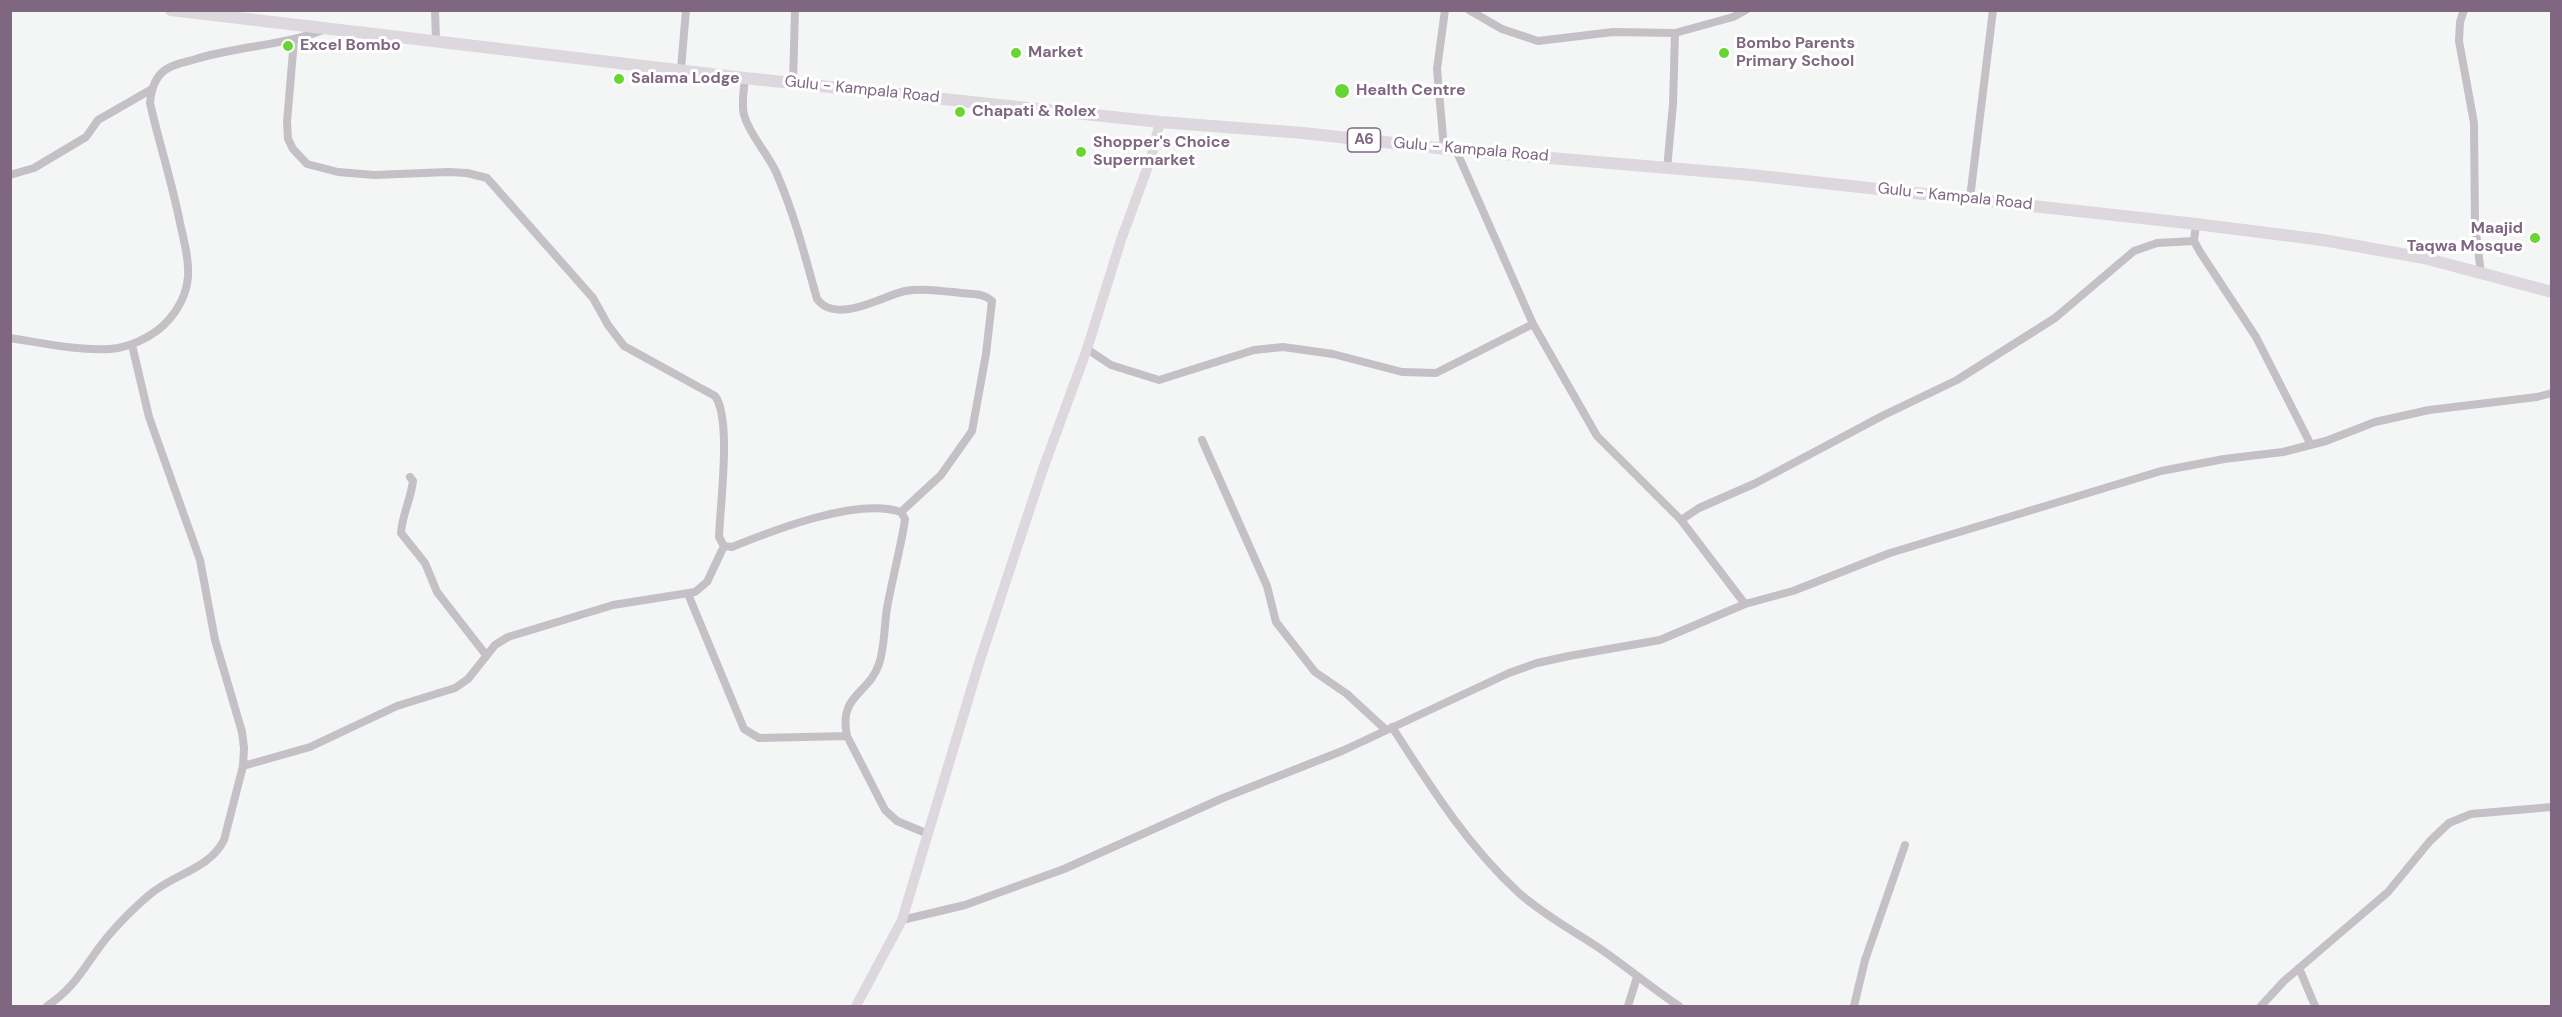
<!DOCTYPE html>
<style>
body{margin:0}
#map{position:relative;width:2562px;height:1017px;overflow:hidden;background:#f3f6f4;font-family:"DM Sans",sans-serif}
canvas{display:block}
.frame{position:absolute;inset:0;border:12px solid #7f6782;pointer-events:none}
</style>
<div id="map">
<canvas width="2562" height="1017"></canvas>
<div class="frame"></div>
</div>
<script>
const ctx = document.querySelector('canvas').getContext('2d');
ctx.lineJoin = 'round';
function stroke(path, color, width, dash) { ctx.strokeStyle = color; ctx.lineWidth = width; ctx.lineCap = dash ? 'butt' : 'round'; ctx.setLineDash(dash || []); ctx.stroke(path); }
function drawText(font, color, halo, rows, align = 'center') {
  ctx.font = font + ' "DM Sans",sans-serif'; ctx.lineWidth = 6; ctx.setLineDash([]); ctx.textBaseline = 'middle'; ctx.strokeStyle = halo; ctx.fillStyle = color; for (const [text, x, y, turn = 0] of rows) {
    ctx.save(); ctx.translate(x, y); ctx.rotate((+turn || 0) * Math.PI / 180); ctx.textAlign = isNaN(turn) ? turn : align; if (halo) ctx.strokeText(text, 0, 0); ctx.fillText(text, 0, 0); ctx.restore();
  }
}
stroke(new Path2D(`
 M435 10 436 40
 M1469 10 1502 29 1538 41 1613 32 1675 33
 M2464 10 2460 22 2459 41 2474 123 2475 224 2481 274
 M294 40 287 122 288 139 293 149 307 164 338 172 374 175 448 172 467 173 487 178 593 298 608 325 624 346 715 396C732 419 720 505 719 537L724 546 732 547C774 530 858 497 901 512L905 519 904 526C899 554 892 581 887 608 884 626 885 646 879 664 869 694 838 695 847 736L885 810 897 821 928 834
 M681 69 686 10
 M745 78C744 90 741 103 744 115 750 136 767 152 776 172 794 213 805 256 817 299 836 325 882 296 905 291 923 288 942 291 961 293 972 294 983 293 992 301L986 354 972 431 941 475 901 512
 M793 83 795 10
 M1444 149 1437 69 1445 10
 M1456 150 1533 324 1597 436 1681 520 1745 604
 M1667 169 1673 104 1675 33 1733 17 1746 10
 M10 175 34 168 86 137 98 120 152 89
 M1970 198 1993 10
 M2196 224 2194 241 2200 252 2256 337 2311 445
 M10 338C43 343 77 351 110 349 125 348 137 343 149 336 170 324 186 301 188 277 189 259 184 241 180 223 172 182 159 143 150 103 151 91 154 78 165 70 173 64 186 62 196 59 238 46 282 46 323 30
 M1087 349 1111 365 1159 380 1254 350 1283 347 1333 354 1402 372 1436 373 1533 324
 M1202 440 1267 586 1276 622 1315 672 1347 694 1386 730
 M410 477 413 481C411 499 402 515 401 533L425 563 437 592 486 655
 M1681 520 1699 508 1756 483 1882 416 1957 380 2055 318 2134 251 2157 243 2194 241
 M688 594 744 729 759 738 847 736
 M1392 727C1430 786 1467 845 1519 893 1545 916 1574 931 1602 950 1628 968 1653 989 1679 1006
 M243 766 310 747 397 706 455 688 468 679 495 645 508 637 613 605 695 592 707 582 724 546
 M902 920 965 905 1064 869 1223 798 1342 751 1509 673 1537 663 1569 656 1660 640 1745 604 1793 591 1890 553 2161 471 2224 459 2283 452 2326 441 2375 422 2429 410 2537 397 2552 393
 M2299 968 2315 1006
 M47 1006C78 986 86 962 109 935 121 921 134 908 148 896 172 874 209 870 224 840L243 766 244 748 242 732 215 640 200 560 149 417 132 345
 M1628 1006 1637 977
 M1854 1006 1865 960 1905 845
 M2261 1006 2284 981 2388 892 2430 841 2449 823 2471 814 2552 807`), '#c5bfc6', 8);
stroke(new Path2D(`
 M856 1006 902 920 980 660 1043 469 1087 349 1121 240 1151 158 1160 122`), '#ddd7de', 10);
stroke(new Path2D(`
 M171 10 745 78 1160 122 1303 133 1456 150 1751 175 2196 224 2323 240 2424 258 2552 292`), '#ddd7de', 12);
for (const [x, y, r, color] of [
 [288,46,6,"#67d632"],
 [1016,53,6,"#67d632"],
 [1724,53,6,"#67d632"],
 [619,79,6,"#67d632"],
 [1342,91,8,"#67d632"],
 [960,112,6,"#67d632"],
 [1081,152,6,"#67d632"],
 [2535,238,6,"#67d632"]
]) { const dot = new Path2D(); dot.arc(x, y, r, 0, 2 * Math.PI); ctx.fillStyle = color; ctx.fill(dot); stroke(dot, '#fff', 2); }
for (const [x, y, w] of [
 [1364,140,33]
]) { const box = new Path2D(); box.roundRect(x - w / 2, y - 12, w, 24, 4.5); ctx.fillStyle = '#fff'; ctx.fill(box); stroke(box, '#7f6782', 1.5); }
drawText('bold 15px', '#7f6782', null, [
 ["A6",1364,140]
]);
drawText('bold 16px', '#7f6782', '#fff', [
 ["Bombo Parents",1736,44],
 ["Primary School",1736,62],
 ["Excel Bombo",300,46],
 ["Market",1028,53],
 ["Salama Lodge",631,79],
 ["Health Centre",1356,91],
 ["Chapati & Rolex",972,112],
 ["Shopper's Choice",1093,143],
 ["Supermarket",1093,161],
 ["Maajid",2523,229,"right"],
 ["Taqwa Mosque",2523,247,"right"]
], 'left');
drawText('16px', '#7f6782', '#fff', [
 ["Gulu - Kampala Road",862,90,6],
 ["Gulu - Kampala Road",1471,150,5],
 ["Gulu - Kampala Road",1955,197,6]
]);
</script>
